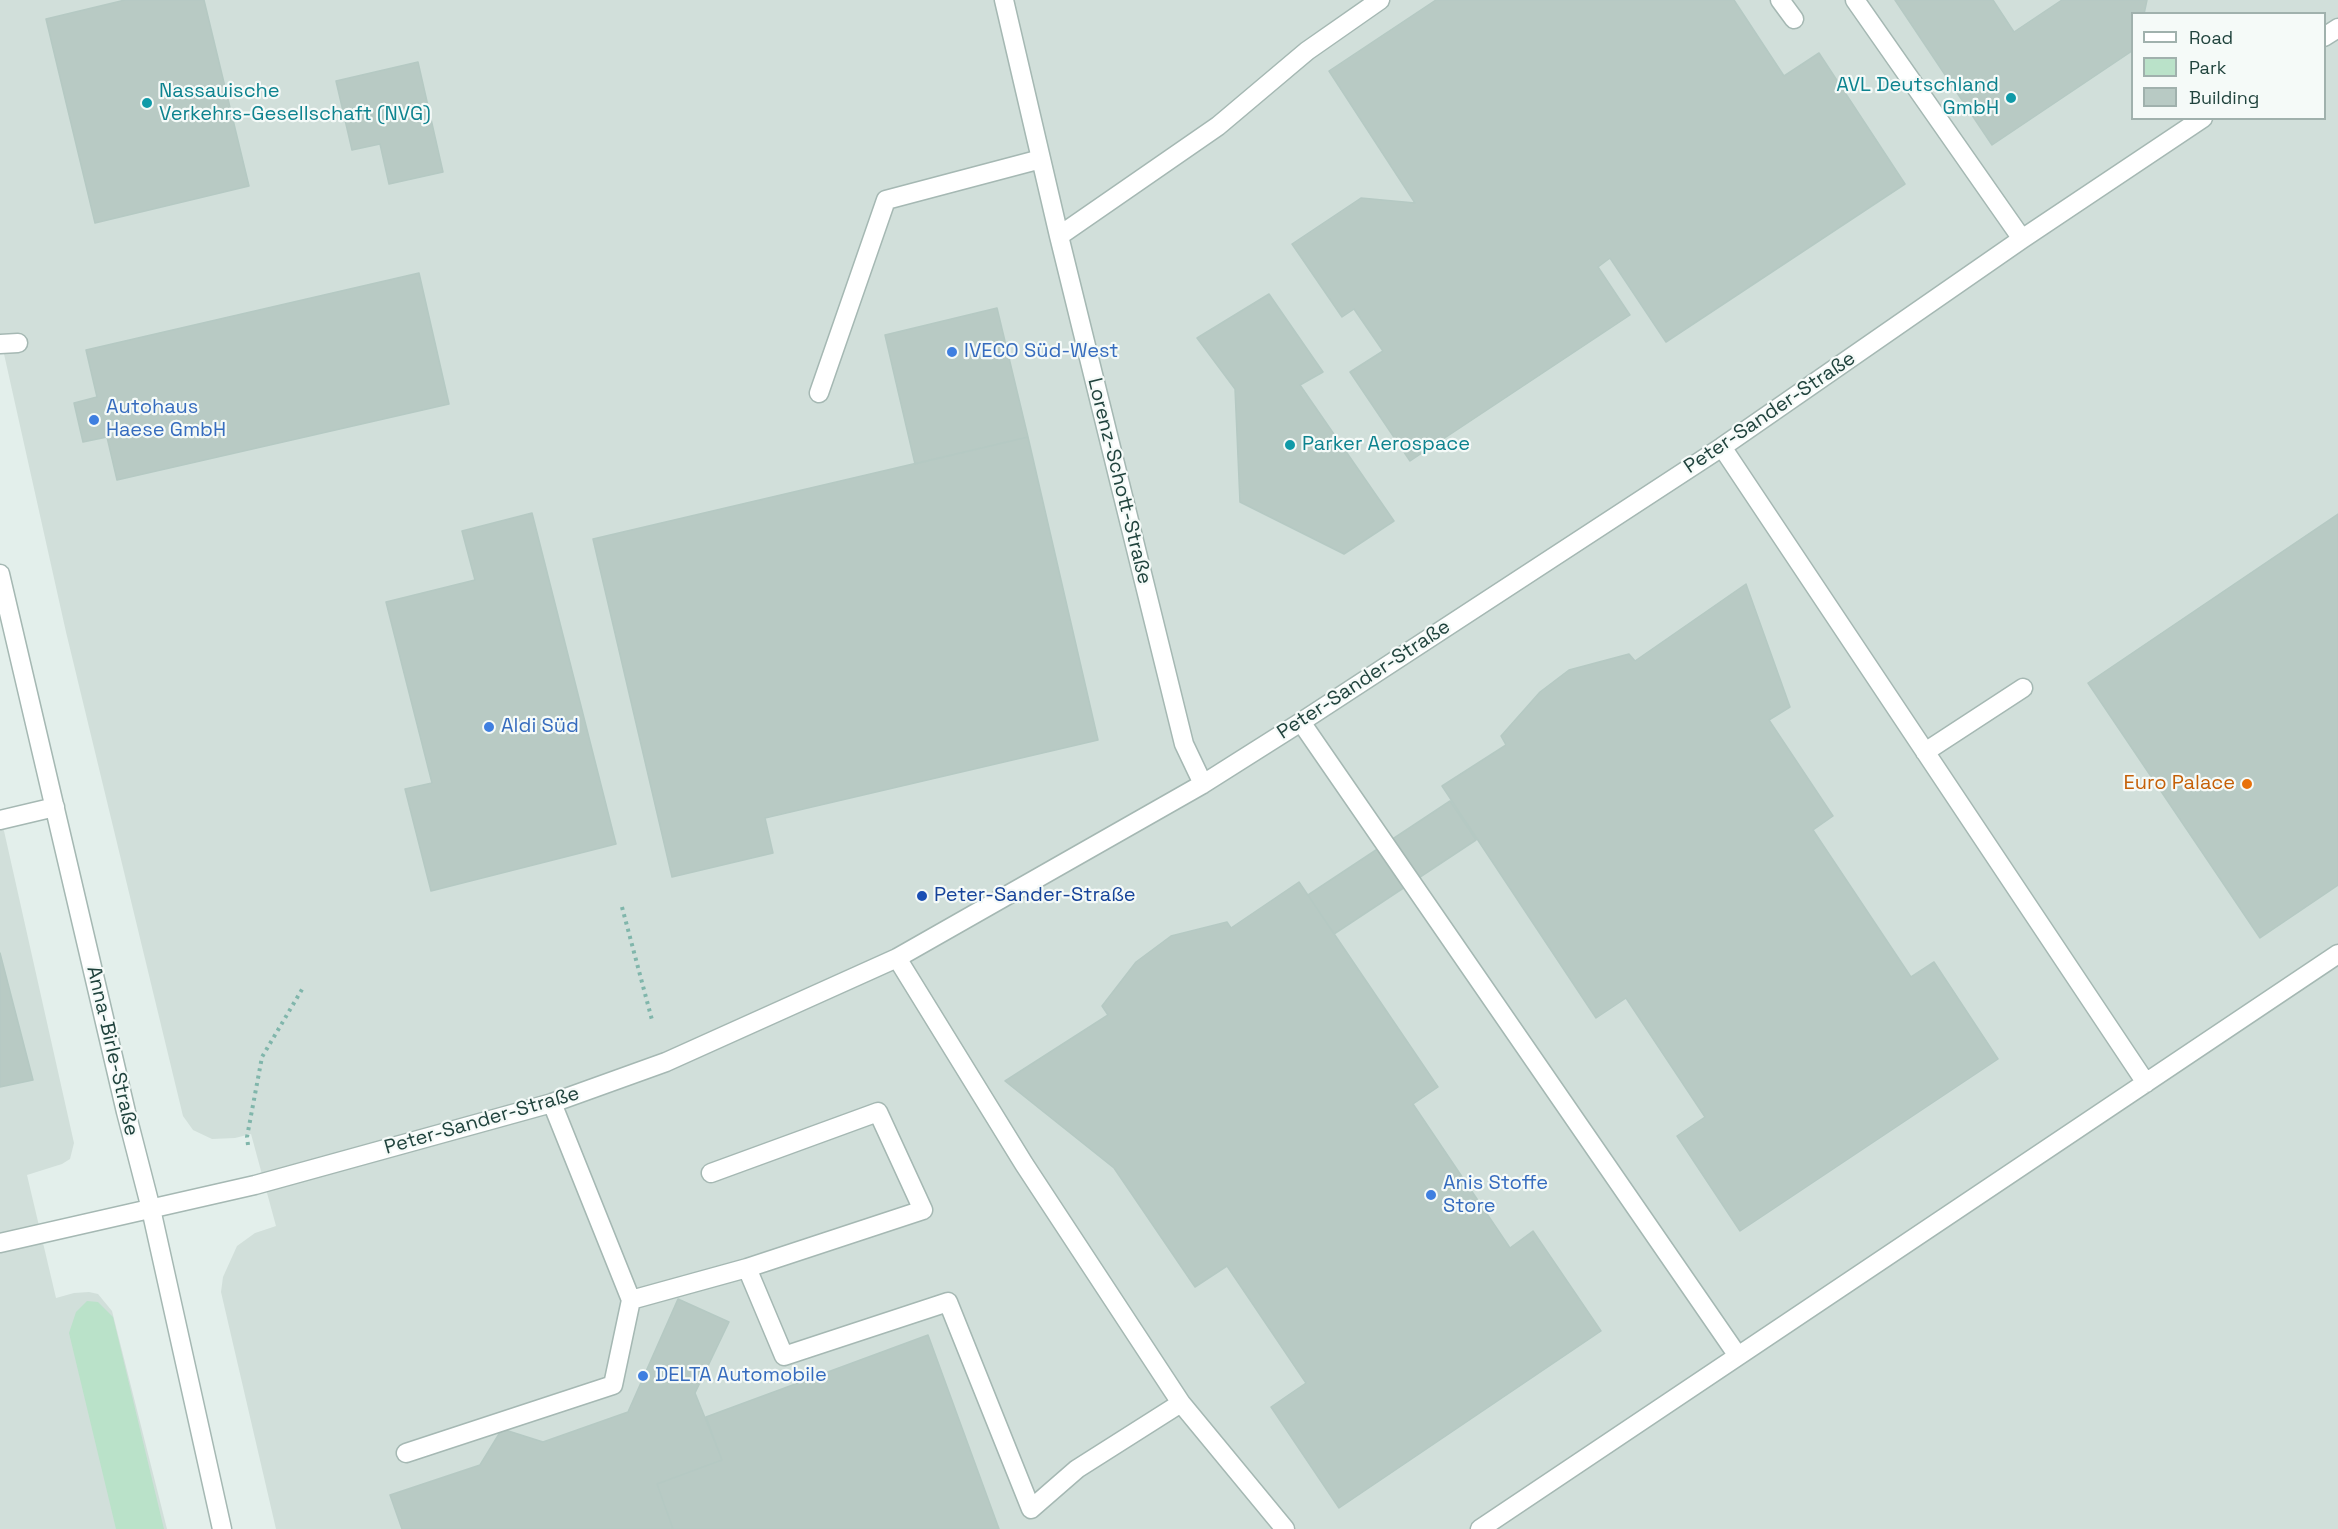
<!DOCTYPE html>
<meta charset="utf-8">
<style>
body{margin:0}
#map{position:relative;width:2338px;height:1529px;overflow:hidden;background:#e3efeb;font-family:"Space Grotesk",sans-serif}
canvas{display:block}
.legend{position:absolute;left:2131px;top:12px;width:195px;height:108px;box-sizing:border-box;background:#f5faf8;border:2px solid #a0b1ad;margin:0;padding:8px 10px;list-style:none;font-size:18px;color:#20433d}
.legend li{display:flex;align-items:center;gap:12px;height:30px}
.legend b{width:30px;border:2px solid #a0b1ad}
</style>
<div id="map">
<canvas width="2338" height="1529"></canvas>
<ul class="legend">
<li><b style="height:8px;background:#fff"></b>Road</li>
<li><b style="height:16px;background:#bae2c9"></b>Park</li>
<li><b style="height:16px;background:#b8cac4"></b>Building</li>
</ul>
</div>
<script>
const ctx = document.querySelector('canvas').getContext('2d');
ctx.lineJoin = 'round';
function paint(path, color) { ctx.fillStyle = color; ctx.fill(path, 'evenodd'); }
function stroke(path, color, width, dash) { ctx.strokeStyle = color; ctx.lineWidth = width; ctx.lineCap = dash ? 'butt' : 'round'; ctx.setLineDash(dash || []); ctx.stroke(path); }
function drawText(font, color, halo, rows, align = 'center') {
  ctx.font = font + ' "Space Grotesk",sans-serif'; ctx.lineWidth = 4.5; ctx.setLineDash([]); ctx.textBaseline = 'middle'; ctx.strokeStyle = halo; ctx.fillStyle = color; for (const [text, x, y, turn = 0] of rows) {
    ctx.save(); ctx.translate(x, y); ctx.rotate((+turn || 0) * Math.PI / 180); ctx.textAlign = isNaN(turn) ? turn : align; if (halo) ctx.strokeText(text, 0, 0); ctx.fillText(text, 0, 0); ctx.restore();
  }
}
paint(new Path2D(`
 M0 0H2338V1529H276L221 1292 223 1277 237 1246 255 1233 276 1226 251 1134 235 1138 212 1139 193 1130 183 1116 66 632 0 336ZM2132 14H2324V118H2132Z
 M0 813 74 1143 70 1159 62 1164 27 1175 56 1298 74 1293 89 1292 98 1294 112 1311 167 1529H0Z`), '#d1dfda');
paint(new Path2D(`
 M87 1301 98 1302 113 1317 164 1529H116L69 1333 76 1312Z`), '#bae2c9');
const building = new Path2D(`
 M125 0H204L249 186 95 223 46 19Z
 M1436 0H1734L1784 76 1819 53 1905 184 1666 342 1610 258 1598 267 1630 315 1410 461 1350 372 1383 351 1354 309 1342 317 1292 244 1361 198 1415 203 1329 71Z
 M1895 0H1993L2014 32 2062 0H2147L2144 14H2132V51L1992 145Z
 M418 62 443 172 389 184 380 144 352 150 336 81Z
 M419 273 449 404 117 480 107 437 83 442 74 403 97 397 86 350Z
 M1269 294 1323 372 1300 385 1394 521 1344 554 1240 502 1235 389 1197 338Z
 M997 308 1028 437 915 464 885 335Z
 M1028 437 1098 740 765 818 773 853 672 877 593 539Z
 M532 513 616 844 431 891 405 789 432 783 386 602 475 580 462 531Z
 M2338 514V885L2260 938 2088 683Z
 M1746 584 1790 707 1769 720 1833 816 1813 830 1911 977 1934 962 1998 1059 1740 1231 1677 1136 1705 1117 1626 998 1596 1018 1442 786 1506 745 1501 736 1540 692 1569 670 1629 654 1635 661Z
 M1450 801 1476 840 1334 934 1308 895Z
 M1299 882 1438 1087 1413 1104 1510 1248 1533 1231 1601 1331 1339 1508 1271 1407 1306 1383 1227 1266 1195 1287 1114 1168 1005 1081 1108 1015 1102 1006 1136 962 1171 936 1227 922 1231 928Z
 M0 953 33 1080 0 1087Z
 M678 1299 729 1322 695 1393 722 1460 657 1484 673 1529H402L390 1495 480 1465 502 1429 543 1442 628 1412Z
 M928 1335 999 1529H673L657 1484 722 1460 706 1417Z`);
paint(building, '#b8cac4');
stroke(building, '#b5c9c3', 1.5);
const minor = new Path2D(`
 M1004 0 1059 236 1184 744 1203 784
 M1780 0 1794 19
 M1855 0 2022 239
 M2324 37 2338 28
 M1059 236 1218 126 1307 51 1380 0
 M0 344 18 343
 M819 393 886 200 1041 159
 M1722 447 2146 1083
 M0 574 126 1112 151 1209 222 1529
 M1301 722 1738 1356
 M1925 752 2023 688
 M0 820 55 807
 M897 958 1024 1164 1181 1403 1285 1529
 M552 1103 631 1300
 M711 1173 878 1112 923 1210 747 1268 784 1356 948 1302 1031 1509 1077 1469 1181 1403
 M0 1243 255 1185 552 1103 666 1062 897 958 1203 784 1301 722 1722 447 2022 239 2203 118
 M406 1453 613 1385 631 1300 747 1268
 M1480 1529 2338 954`);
stroke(minor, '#a5b8b3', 21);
stroke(new Path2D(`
 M622 907 652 1020
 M248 1145 247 1137 262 1057 304 986`), '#80b6ab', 4, [3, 4.5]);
stroke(minor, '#fff', 18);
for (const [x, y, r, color] of [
 [2011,98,6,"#0f9aa8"],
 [147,103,6,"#0f9aa8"],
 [952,352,6,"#3f7fe0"],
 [94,420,6,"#3f7fe0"],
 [1290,445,6,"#0f9aa8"],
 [489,727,6,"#3f7fe0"],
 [2247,784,6,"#e8710a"],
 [922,896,6,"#1a4fb4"],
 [1431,1195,6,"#3f7fe0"],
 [643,1376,6,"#3f7fe0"]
]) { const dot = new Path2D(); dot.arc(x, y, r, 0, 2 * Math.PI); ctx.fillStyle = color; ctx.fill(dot); stroke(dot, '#f5faf8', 2); }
drawText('20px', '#0d838f', '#f5faf8', [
 ["AVL Deutschland",1999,86,"right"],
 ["GmbH",1999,109,"right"],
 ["Nassauische",159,92],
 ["Verkehrs-Gesellschaft (NVG)",159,115],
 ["Parker Aerospace",1302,445]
], 'left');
drawText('20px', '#366cbe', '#f5faf8', [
 ["IVECO Süd-West",964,352],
 ["Autohaus",106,408],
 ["Haese GmbH",106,431],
 ["Aldi Süd",501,727],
 ["Anis Stoffe",1443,1184],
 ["Store",1443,1207],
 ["DELTA Automobile",655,1376]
], 'left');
drawText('20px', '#20433d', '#f5faf8', [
 ["Peter-Sander-Straße",1770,413,-34],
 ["Lorenz-Schott-Straße",1119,481,76],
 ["Peter-Sander-Straße",1364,680,-33],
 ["Anna-Birle-Straße",112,1051,77],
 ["Peter-Sander-Straße",482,1121,-16]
]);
drawText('20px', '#c56008', '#f5faf8', [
 ["Euro Palace",2235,784]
], 'right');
drawText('20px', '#164399', '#f5faf8', [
 ["Peter-Sander-Straße",934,896]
], 'left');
</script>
